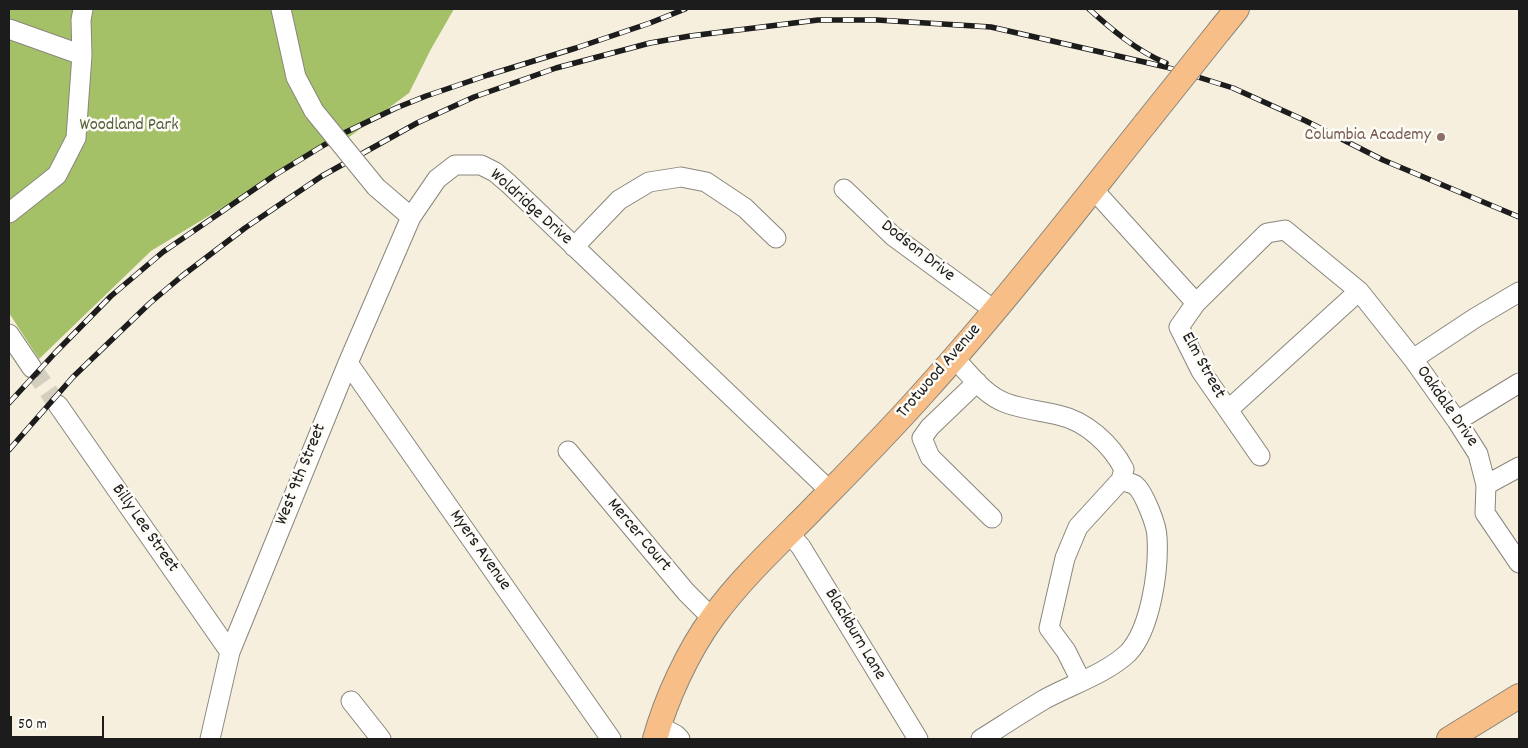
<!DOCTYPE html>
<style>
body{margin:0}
#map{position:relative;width:1528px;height:748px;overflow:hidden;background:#f6efdd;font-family:Dekko,sans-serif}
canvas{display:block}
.frame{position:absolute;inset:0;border:10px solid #1c1c1c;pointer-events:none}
.scale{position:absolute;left:10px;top:716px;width:94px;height:22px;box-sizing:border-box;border:2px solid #1c1c1c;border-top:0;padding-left:6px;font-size:15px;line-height:18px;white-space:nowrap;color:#1c1c1c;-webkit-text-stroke:4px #fdfcf7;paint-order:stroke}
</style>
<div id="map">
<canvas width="1528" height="748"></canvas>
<div class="frame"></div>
<div class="scale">50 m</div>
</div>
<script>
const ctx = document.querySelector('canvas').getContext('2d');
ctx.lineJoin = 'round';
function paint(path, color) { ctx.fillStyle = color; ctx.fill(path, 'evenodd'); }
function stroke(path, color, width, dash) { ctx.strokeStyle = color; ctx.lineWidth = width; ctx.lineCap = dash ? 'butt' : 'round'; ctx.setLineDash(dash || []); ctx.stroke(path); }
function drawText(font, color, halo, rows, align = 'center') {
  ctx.font = font + ' Dekko,sans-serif'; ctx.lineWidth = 5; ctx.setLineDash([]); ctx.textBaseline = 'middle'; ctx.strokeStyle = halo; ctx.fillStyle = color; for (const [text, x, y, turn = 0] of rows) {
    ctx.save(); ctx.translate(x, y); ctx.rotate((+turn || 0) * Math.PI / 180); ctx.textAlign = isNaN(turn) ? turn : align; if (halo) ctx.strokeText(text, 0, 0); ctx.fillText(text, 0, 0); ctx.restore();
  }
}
paint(new Path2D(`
 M9 9H454L431 49 409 93 345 140 321 149 294 164 151 251 39 359 9 313Z`), '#a5c168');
stroke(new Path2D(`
 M32 368 58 405`), '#d5cfc0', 19, [19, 9]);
const minor = new Path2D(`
 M281 9 296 77 314 111
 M9 29 82 55 81 20 83 9
 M376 187 411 217
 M844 189 893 236 994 310
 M1093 189 1196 303 1179 327 1201 371 1260 456
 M9 213 57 175 76 138 82 55
 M574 247 619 200 649 182 681 177 706 182 745 208 776 238
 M1196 303 1267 233 1285 230 1359 291 1413 359 1457 421 1478 454 1486 485 1485 513 1519 563
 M9 334 32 368
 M954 358C970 374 984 395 1006 403 1022 409 1041 411 1058 415 1086 421 1111 444 1124 469L1121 480 1078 527 1065 558 1049 628 1066 651 1081 681
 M1413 359 1475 318 1519 292
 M348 363 611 739
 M977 382 930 427 922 438 930 457 992 518
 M58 405 230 652
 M1228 410 1359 291
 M1457 421 1519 383
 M568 451 686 592 712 618
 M1486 485 1519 467
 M789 533 801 547 918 739
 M351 701 381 739
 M659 726 676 735 680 739
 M210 739 230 652 348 363 411 217 437 179 455 165H481L495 172 509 184 830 491
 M981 739C1002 726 1023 712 1045 699 1071 685 1107 673 1128 653 1151 629 1159 569 1157 537 1157 526 1144 492 1135 485 1132 483 1125 482 1121 480`);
const major = new Path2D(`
 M1220 30 1237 9
 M655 739C666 699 688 651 713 617 740 580 774 548 807 515 847 474 887 434 925 391 1002 306 1073 214 1145 124
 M1449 739 1519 696`);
stroke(minor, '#89867c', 21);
stroke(major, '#89867c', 26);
stroke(minor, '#fff', 19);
stroke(major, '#f7be87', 24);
const rail = new Path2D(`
 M1089 9C1112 30 1137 51 1166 63
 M9 403 55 353 111 296 163 252 275 175 342 134 396 108 426 96 488 75 576 48 650 23 685 9
 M9 450 73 377 150 303 182 276 245 228 322 176 417 123 474 97 556 68 650 43 690 36 818 20H877L991 27 1166 67 1233 88 1306 121 1383 160 1519 217`);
stroke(rail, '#1c1c1c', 5.5);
stroke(rail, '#fdfcf7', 4, [11]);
const minorBridge = new Path2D(`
 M314 111 376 187`);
const majorBridge = new Path2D(`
 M1145 124 1220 30`);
stroke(minorBridge, '#89867c', 21, []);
stroke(majorBridge, '#89867c', 26, []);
stroke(minorBridge, '#fff', 19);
stroke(majorBridge, '#f7be87', 24);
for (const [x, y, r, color] of [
 [1441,137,5,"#8d6e63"]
]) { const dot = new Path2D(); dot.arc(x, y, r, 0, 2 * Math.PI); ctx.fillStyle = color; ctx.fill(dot); stroke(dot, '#fdfcf7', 2); }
drawText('18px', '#535e3a', '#fdfcf7', [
 ["Woodland Park",129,127]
]);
drawText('18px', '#785e54', '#fdfcf7', [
 ["Columbia Academy",1431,137]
], 'right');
drawText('18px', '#1c1c1c', '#fdfcf7', [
 ["Woldridge Drive",530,208,42],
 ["Dodson Drive",917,252,38],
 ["Elm Street",1202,366,61],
 ["Trotwood Avenue",940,372,-49],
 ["Oakdale Drive",1446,407,55],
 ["West 9th Street",302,475,-68],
 ["Billy Lee Street",144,529,55],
 ["Mercer Court",638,536,50],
 ["Myers Avenue",479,551,55],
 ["Blackburn Lane",854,635,59]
]);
</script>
